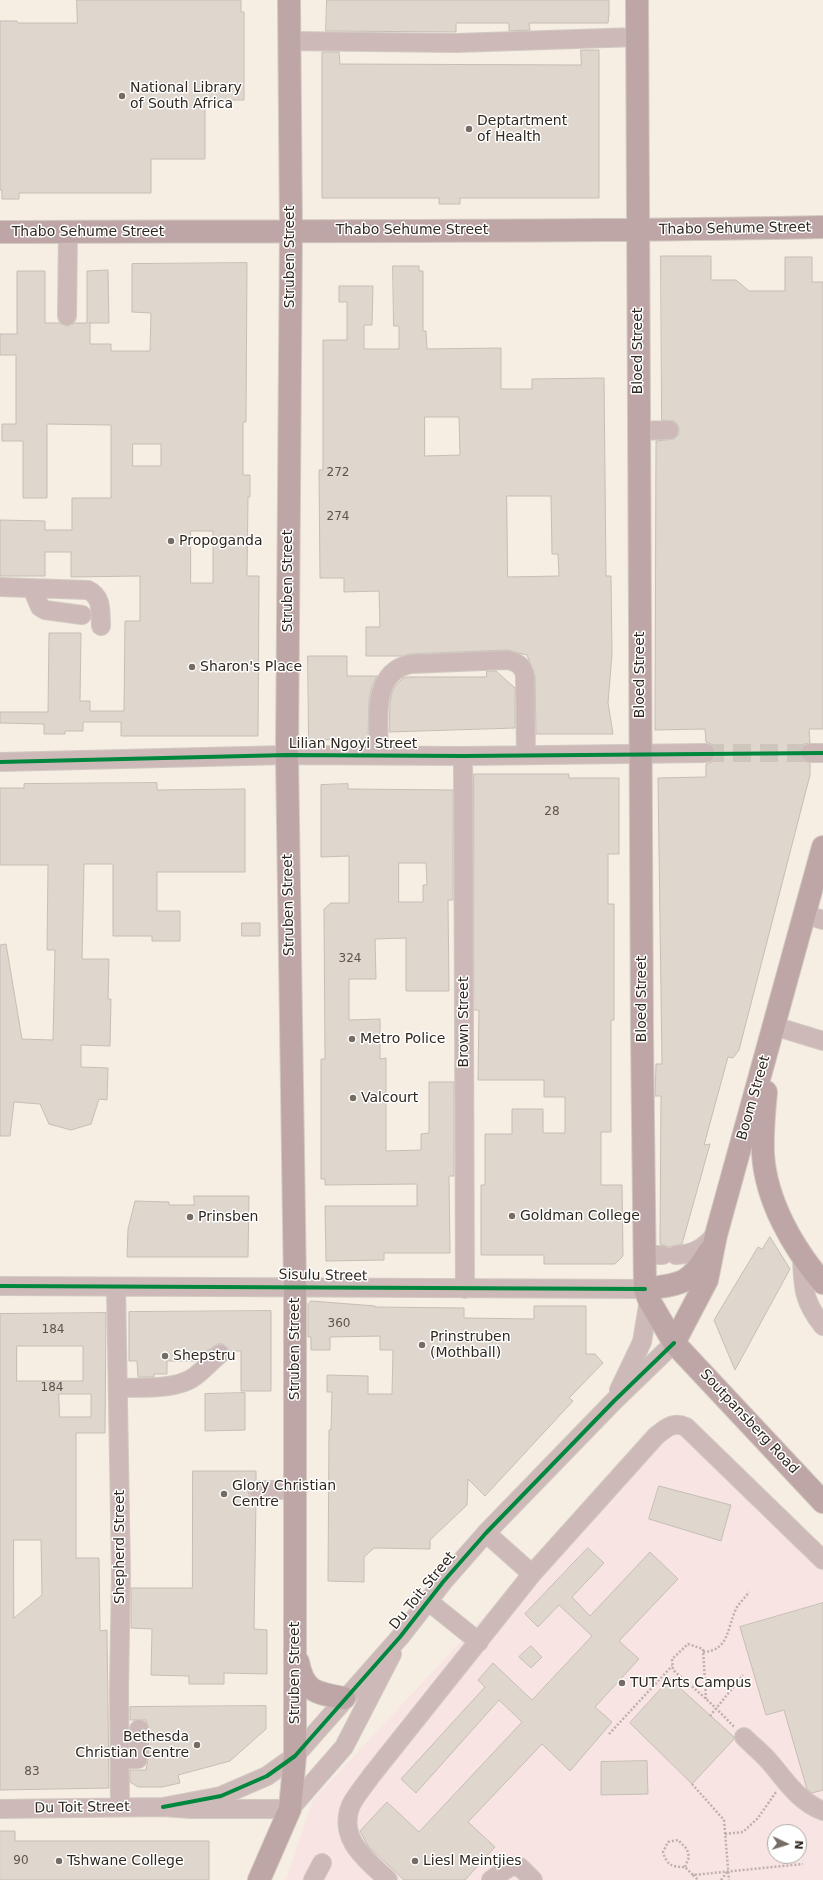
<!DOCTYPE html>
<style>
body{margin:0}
#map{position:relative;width:823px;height:1880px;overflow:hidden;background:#f6ede3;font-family:"DejaVu Sans",sans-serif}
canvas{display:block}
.north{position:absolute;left:767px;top:1824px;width:40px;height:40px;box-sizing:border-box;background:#fff;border:1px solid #aca9a5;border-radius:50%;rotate:94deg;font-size:11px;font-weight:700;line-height:16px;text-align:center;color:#30281f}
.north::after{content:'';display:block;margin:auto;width:14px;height:18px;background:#756d64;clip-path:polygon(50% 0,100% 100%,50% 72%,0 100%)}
</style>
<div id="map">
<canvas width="823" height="1880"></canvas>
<div class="north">N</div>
</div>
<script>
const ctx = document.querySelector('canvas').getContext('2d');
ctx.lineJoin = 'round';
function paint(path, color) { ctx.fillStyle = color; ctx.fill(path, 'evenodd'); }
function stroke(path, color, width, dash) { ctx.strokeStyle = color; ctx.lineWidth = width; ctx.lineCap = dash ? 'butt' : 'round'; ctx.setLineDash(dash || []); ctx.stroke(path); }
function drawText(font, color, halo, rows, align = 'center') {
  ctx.font = font + ' "DejaVu Sans",sans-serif'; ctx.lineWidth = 3; ctx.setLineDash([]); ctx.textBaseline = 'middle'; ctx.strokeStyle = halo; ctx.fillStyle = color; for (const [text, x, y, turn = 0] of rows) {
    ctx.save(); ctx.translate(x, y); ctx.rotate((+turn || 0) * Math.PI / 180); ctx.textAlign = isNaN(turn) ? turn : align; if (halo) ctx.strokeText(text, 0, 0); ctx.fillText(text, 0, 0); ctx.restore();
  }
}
paint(new Path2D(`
 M667 1420 823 1567V1880H286L313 1800ZM775 1832H799V1856H775Z`), '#f8e5e3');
const building = new Path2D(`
 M77 0H241V12H244V100H205V159H151V193H19V199H2V190H0V21H17L18 23H77Z
 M327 0H609V14L608 23H529L530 30 509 31V23H456V32L326 31Z
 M581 50H599V198H460V204H439V198H322V52H339L340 64 581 65Z
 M661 256H711V280H736L749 291H785V257H812V282H823V729H809L810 743 804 744 801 748 800 753 801 759 810 763V775L739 1050 733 1058 728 1057 704 1145 710 1144 682 1244 669 1247 660 1244 661 1096H655L656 1064H662L658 778 706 777V764L712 762 716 753 715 747 711 744 706 742 705 729 655 730 656 441 674 439 678 435 679 430 678 425 674 421 662 420Z
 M247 263 246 422H243V475H250V497H248L247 576H259L258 736H121V722H83V731H65V734H44V724L0 723V712H48L49 633H81L80 701H90V711H124L125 621H140V576L71 577V552H45V576H0V520L45 521V530H72V498H111V425L47 424V498H23V441H2V424H16V355H0V334H17V271H45V323H59L67 326 75 323H87V271L108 270 109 323H89H90V344H111V351H150L151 313 132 312V264ZM133 444H161V466H133ZM191 531H213V583H191Z
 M393 266H419V271H423V331H426L427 349 501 348V389H532V379L604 378 606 576H611L612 654 608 703 613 734H536L535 676 527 655 507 650 410 654 403 656H366V627H380L379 591 344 592V578H320L319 470H323V340H347V302H339V286H373L372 325H364V349H399V326H394ZM425 417H459L460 455 425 456ZM507 496H551L552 554H558L559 576 508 577Z
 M308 656H347V676H377L372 686 369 700 368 739 309 740Z
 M487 671H496L515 688V728L389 732 390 703 392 692 397 684 403 678 407 677H486Z
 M474 774H569V778H619V854H608V904H614V1020H611V1132H601V1185H622L623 1256 615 1264H544V1255H481V1185H485V1134H512V1109H543V1133H565V1097H544V1080H478L479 1010H474Z
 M157 783V790L245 789V872H157V911H180V941H152V936H113V864H84L82 959H109L108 999H111L110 1046 81 1045V1067L108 1068 107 1100 99 1099 91 1124 71 1130 49 1124 40 1104 14 1102 10 1136H0V945L6 944 22 1039 53 1040 55 950H47L48 865H0V788H24V784Z
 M348 784V789L453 790V900H448L449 991H406V938L375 939 376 979H349V1020L380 1019V1059L386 1058V1151L421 1150V1134L429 1133V1082H454V1176H449L450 1253H384V1260L326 1261 325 1206H417V1184L325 1185V1179H321V1059H325L324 909 331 903H349V856L321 857V785ZM399 863H426L427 885H423V902H399Z
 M242 923H260V936H242Z
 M194 1196H249L248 1257H127L128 1229 135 1201 169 1202V1205H194Z
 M770 1237 790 1269 735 1370 714 1320 758 1247 762 1249Z
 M311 1301 375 1306V1307L464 1308V1318L534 1319V1306H586V1354H595L603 1363 569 1398 573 1401 485 1496 468 1479 467 1505 430 1540V1549L374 1548 364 1557V1582L328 1581 329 1430H331L332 1392H327V1375L368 1376V1394H392L393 1350H380V1336L330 1337V1350H311V1337H308V1304Z
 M271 1311V1391H241V1351H230L223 1344H218L207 1351H200V1358L197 1361H167V1374H154V1377H138L137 1361H129V1312Z
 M106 1313 105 1433H76V1558H99L100 1631 107 1630 109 1788 0 1790V1314ZM17 1346H83V1381H17ZM59 1394H91V1417H60ZM14 1540H41L42 1595 14 1618Z
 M245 1393V1430L205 1431V1394Z
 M193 1471H256V1480L249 1484 248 1490 249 1496 256 1500 254 1629 267 1630V1674L224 1673V1684H189V1676L151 1675 152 1629 131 1628V1588H192Z
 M659 1486 731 1505 721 1541 649 1519Z
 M588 1548 604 1563 572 1597 590 1616 650 1552 678 1579 619 1641 639 1659 595 1707 612 1722 570 1771 542 1744 468 1822 495 1847 465 1880H404L368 1846 360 1831 387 1802 419 1832 522 1722 499 1700 416 1793 401 1779 485 1687 478 1680 493 1663 532 1700 592 1636 559 1605 538 1627 525 1614Z
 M823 1603V1790L812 1793 807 1789 784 1710 766 1715 740 1627Z
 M531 1646 542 1657 531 1668 519 1657Z
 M670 1679 734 1737V1739L692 1784 630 1723Z
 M266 1706V1729L230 1761 178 1775 180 1783 162 1787H138L130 1782V1770H146L148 1759 149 1729 146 1720H130V1707Z
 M647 1761 648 1794 601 1795V1762Z
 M0 1831H15V1841H209V1880H0Z`);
paint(building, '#dfd6ce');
stroke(building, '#c6beb6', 1);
stroke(new Path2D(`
 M706 753H810`), '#cec6bc', 18, [18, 9]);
const minor = new Path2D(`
 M289 41 456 43 637 37
 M67 316 68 232
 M639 431 669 430
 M0 587 88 590C103 597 100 612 101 626
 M32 588 40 607 45 610 82 615
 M810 753H823
 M379 755C379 723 370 673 410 664L507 660C518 662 523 666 525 676L526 755
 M463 756 465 1289
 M0 762 287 755 463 756 706 753
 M804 914 823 920
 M774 1026 823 1041
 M645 1255H663
 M676 1255C694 1254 704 1248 715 1235
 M802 1256C803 1287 803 1301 823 1326
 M0 1286 645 1289
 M116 1287 121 1575 119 1688 120 1807
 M119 1388C141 1387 171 1390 191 1379 201 1373 210 1362 220 1354
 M619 1390 642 1342 649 1300
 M258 1490H295
 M486 1533 532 1574
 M428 1601 479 1642
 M744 1737C752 1745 761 1752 769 1761 786 1781 798 1801 823 1811
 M120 1759H138L139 1729
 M163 1807 221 1796 267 1776 295 1756 400 1637 443 1582 486 1533 614 1401 674 1343
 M0 1809 163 1807 191 1809H290L344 1747 392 1654
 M313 1880 322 1863
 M388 1880C367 1860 337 1839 351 1805 356 1795 365 1785 371 1776L532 1574 656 1436C666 1428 673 1421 686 1427L823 1560
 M491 1880 511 1866 520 1867 533 1880`);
const major = new Path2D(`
 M637 0 642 1035 645 1289 649 1300 674 1343 823 1502
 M0 232C274 230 549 233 823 227
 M766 1092C764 1112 762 1133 763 1154 766 1201 793 1248 823 1283
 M645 1289C681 1284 689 1285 709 1252
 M674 1343 707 1280 716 1235 823 847
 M298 1662C304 1692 316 1693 344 1698
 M259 1880 290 1809 295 1756V1287L287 755 291 230 289 0`);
stroke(minor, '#d1cac1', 20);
stroke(major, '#d1cac1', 24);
stroke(new Path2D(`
 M703 1652C729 1651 727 1628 736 1609 739 1603 745 1598 749 1592
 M706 1699 703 1649 688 1644 672 1659 673 1670C694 1688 715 1706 734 1727
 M710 1716 743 1675
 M609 1734 672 1666
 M692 1784 724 1820 729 1880
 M725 1834 743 1832 758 1818 776 1792
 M685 1867 689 1857 687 1849 678 1840 668 1842 663 1852C667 1865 671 1867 685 1867L693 1875 803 1864
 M693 1875 698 1880
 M721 1880 728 1871`), '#beb0ad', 2.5, [2, 2]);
stroke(minor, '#ceb9b9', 18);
stroke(major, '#bea5a6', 22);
stroke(new Path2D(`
 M0 762 287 755 463 756 823 753
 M0 1286 645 1289
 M163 1807 221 1796 267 1776 295 1756 400 1637 443 1582 486 1533 614 1401 674 1343`), '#00873e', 4);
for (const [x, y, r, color] of [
 [122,96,4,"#756d64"],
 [469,129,4,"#756d64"],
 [171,541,4,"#756d64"],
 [192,667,4,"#756d64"],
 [352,1039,4,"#756d64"],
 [353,1098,4,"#756d64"],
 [512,1216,4,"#756d64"],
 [190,1217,4,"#756d64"],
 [422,1345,4,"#756d64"],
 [165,1356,4,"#756d64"],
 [224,1494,4,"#756d64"],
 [622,1683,4,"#756d64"],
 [197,1745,4,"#756d64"],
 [59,1861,4,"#756d64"],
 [415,1861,4,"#756d64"]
]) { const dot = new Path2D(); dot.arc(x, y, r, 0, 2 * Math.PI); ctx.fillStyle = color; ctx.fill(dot); stroke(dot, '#fff', 1.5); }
drawText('12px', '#5d544c', null, [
 ["272",338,473],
 ["274",338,517],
 ["28",552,812],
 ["324",350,959],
 ["360",339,1324],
 ["184",53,1330],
 ["184",52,1388],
 ["83",32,1772],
 ["90",21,1861]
]);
drawText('14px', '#30281f', '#fff', [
 ["National Library",130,88],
 ["of South Africa",130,104],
 ["Deptartment",477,121],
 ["of Health",477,137],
 ["Propoganda",179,541],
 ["Sharon's Place",200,667],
 ["Metro Police",360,1039],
 ["Valcourt",361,1098],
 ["Goldman College",520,1216],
 ["Prinsben",198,1217],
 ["Prinstruben",430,1337],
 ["(Mothball)",430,1353],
 ["Shepstru",173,1356],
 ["Glory Christian",232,1486],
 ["Centre",232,1502],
 ["TUT Arts Campus",630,1683],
 ["Bethesda",189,1737,"right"],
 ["Christian Centre",189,1753,"right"],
 ["Tshwane College",67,1861],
 ["Liesl Meintjies",423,1861]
], 'left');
drawText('14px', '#30281f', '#fff', [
 ["Thabo Sehume Street",735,229,-1],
 ["Thabo Sehume Street",412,230],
 ["Thabo Sehume Street",88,232],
 ["Struben Street",290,257,-90],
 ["Bloed Street",638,351,-90],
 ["Struben Street",288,581,-90],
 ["Bloed Street",640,675,-90],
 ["Lilian Ngoyi Street",353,744],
 ["Struben Street",289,905,-91],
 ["Bloed Street",642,999,-90],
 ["Brown Street",464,1022,-90],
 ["Boom Street",754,1098,-74],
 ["Sisulu Street",323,1276,1],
 ["Struben Street",295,1349,-90],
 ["Soutpansberg Road",749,1422,47],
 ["Shepherd Street",120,1547,-90],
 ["Du Toit Street",423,1591,-51],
 ["Struben Street",295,1673,-90],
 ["Du Toit Street",82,1808,-1]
]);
</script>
